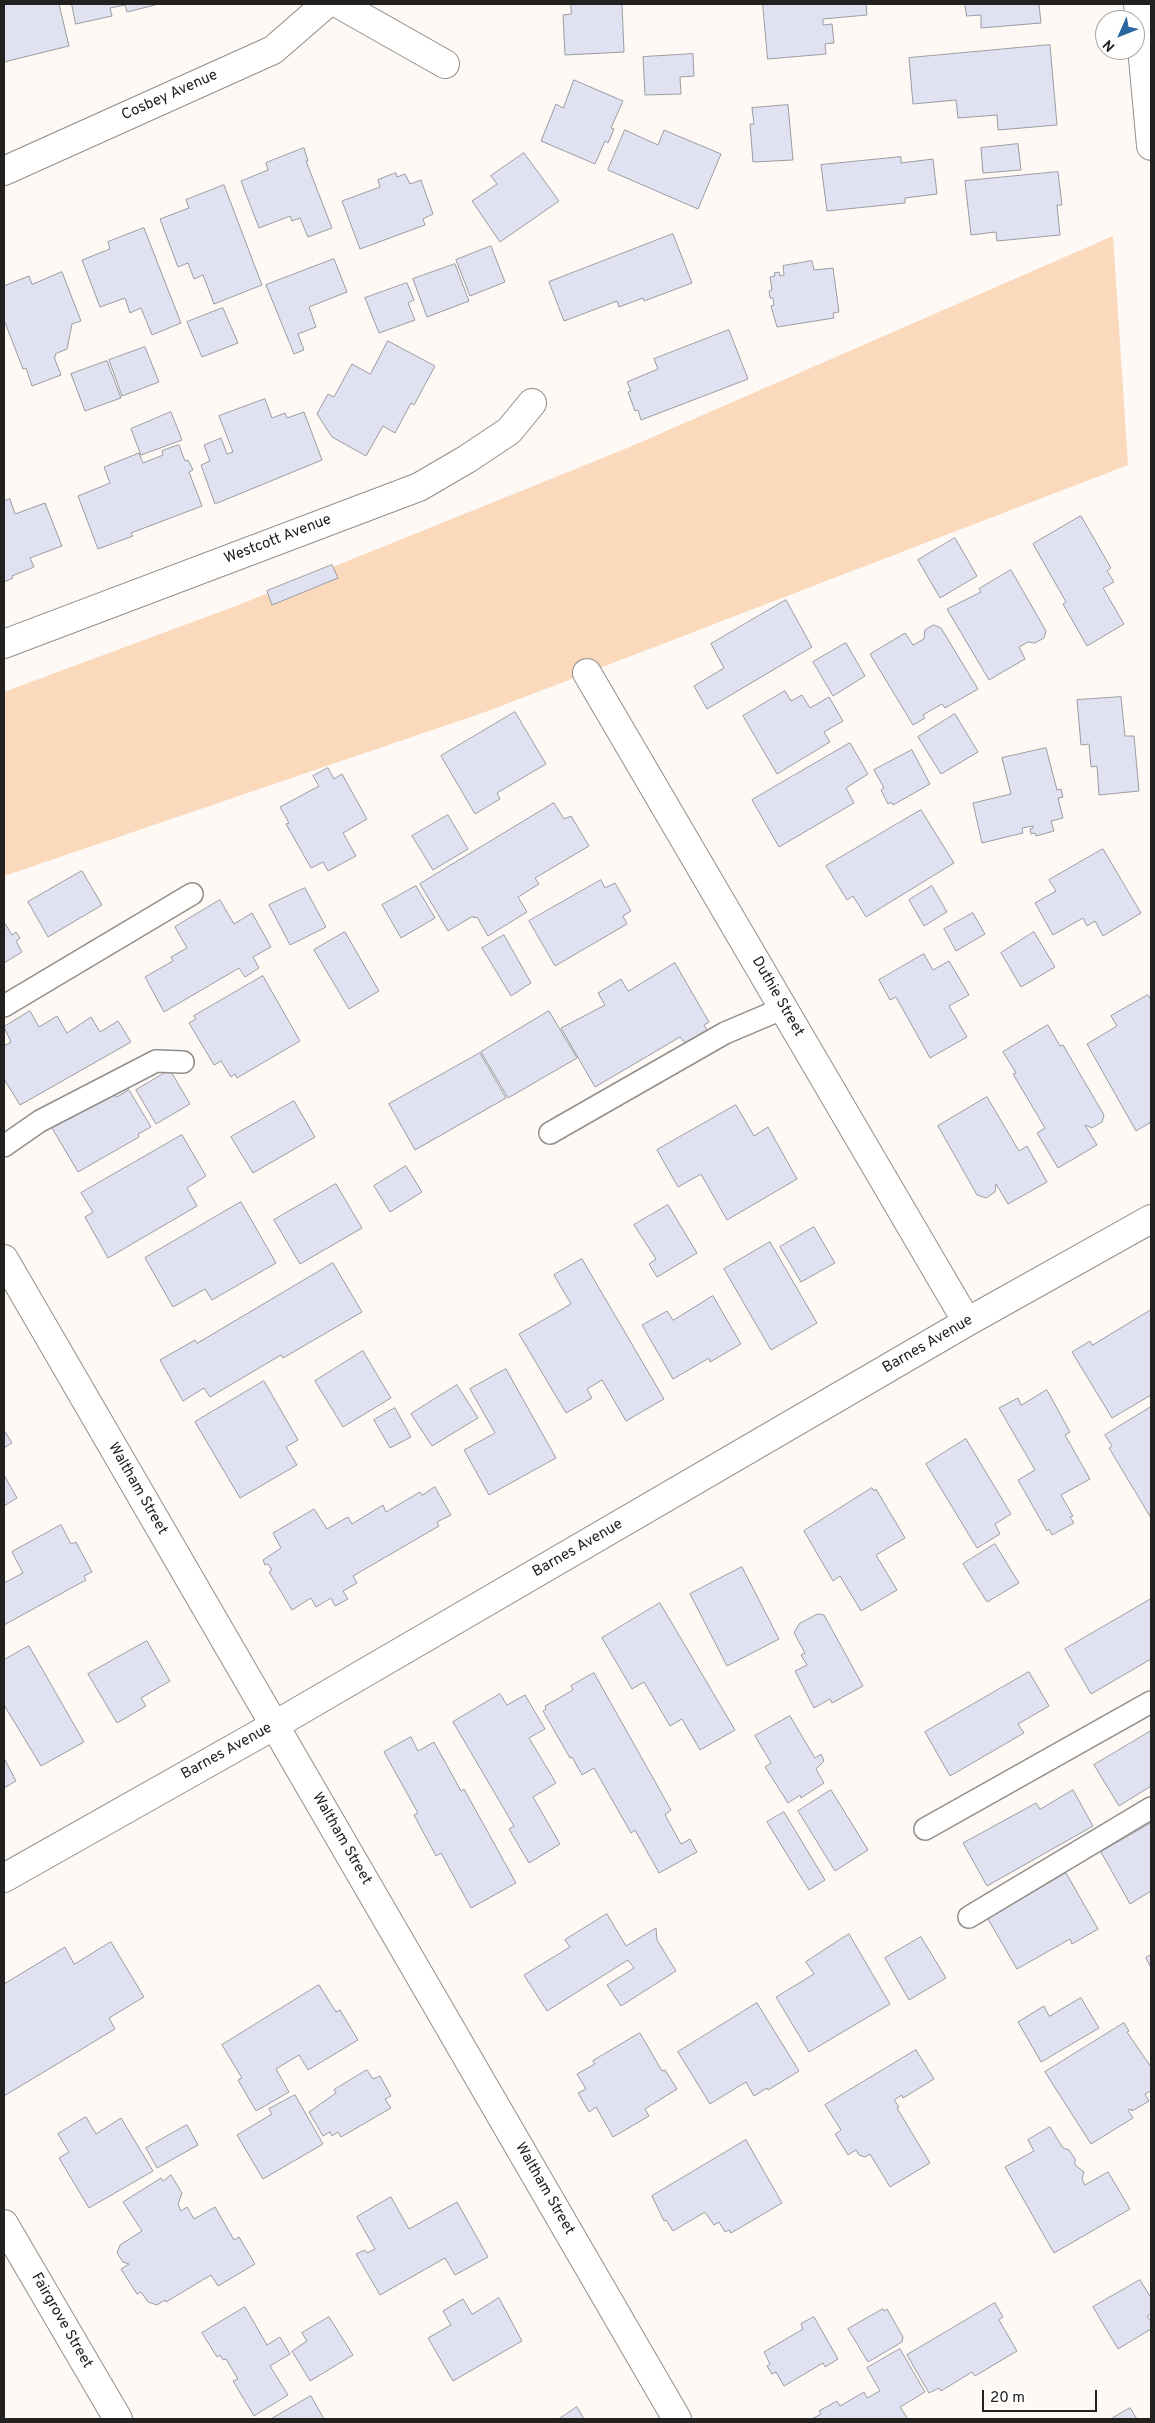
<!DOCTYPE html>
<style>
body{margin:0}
#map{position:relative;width:1155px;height:2423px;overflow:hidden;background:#fef9f4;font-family:Overpass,sans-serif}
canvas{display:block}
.frame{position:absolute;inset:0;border:5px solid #232120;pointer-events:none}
.north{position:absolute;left:1095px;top:10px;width:50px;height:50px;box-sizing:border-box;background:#fff;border:1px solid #a7a6a6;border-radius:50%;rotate:226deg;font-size:14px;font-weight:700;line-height:20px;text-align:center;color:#232120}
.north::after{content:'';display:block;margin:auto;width:18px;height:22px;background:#2b679f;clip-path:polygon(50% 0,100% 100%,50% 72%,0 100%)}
.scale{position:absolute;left:982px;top:2390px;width:115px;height:22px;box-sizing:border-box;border:2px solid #232120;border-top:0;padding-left:6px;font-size:15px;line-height:18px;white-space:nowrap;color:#232120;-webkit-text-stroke:4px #fff;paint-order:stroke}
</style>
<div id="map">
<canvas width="1155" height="2423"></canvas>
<div class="frame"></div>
<div class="north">N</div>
<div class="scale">20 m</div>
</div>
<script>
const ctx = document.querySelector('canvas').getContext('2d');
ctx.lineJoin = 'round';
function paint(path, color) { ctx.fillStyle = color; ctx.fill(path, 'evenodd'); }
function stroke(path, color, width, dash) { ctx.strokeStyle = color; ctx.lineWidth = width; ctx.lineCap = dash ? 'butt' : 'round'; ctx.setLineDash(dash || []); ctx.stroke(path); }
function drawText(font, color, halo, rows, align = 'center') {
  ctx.font = font + ' Overpass,sans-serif'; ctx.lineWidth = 4.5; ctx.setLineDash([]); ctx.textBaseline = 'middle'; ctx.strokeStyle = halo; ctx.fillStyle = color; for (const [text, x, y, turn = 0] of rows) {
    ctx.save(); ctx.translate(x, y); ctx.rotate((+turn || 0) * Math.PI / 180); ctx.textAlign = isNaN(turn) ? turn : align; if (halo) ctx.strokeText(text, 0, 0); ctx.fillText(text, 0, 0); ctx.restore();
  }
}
paint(new Path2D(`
 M1113 236 1128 465 488 711 4 876V692L241 604 625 449Z`), '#fad9bd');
const building = new Path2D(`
 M4 4H59L69 46 4 62Z
 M72 4H155V5L127 12 125 5 110 8 112 16 76 24Z
 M571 4H622L624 52 565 55 563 15 571 14Z
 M763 4H866L867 15 823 19V25L832 24 834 43 825 44 826 54 768 59Z
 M965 4H1039L1041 23 981 28V15L967 16Z
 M1050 45 1057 125 998 130 997 115 958 118 956 100 913 104 909 58Z
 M693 54 694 76 680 77 681 94 645 95 643 57Z
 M574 80 623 101 611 128 614 129 608 143 605 141 595 164 541 141 556 104 563 108Z
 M788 105 793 160 753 162 750 124H754L752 108Z
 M625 130 658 145 664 130 721 154 698 209 608 170Z
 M1018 144 1021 170 983 173 981 148Z
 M304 148 308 161H306L332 228 308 237 300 218 292 221 290 216 259 228 241 181 268 170 266 163Z
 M524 153 559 201 500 242 472 201 497 184 491 176Z
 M901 157V163L933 159 937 194 905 198V203L827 211 821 165Z
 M1058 172 1062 205H1057L1060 235 997 241 996 232 971 235 965 181Z
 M396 173 397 177 405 174 410 184 421 180 433 214 423 219 425 225 360 249 342 201 380 187 378 180Z
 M224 185 262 285 214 304 203 275 194 279 188 263 178 267 160 219 189 208 186 200Z
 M144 228 181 323 152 335 141 308 130 313 125 298 100 307 82 260 110 249 108 242Z
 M673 234 692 283 644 301 643 298 619 307 617 301 564 321 549 282Z
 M491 246 505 282 470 296 456 260Z
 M334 259 347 292 309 307 316 327 298 334 304 350 294 354 266 285Z
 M812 261 814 270 833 268 839 312 833 313 834 318 777 327 771 306 774 305 773 298H770L769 291 772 290 770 277 775 276 774 273 779 272 780 276 784 275 783 266Z
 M455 264 469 301 427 317 413 279Z
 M62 272 81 321 72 324 67 349 55 354 56 356 54 357 61 375 32 386 26 368 23 369 4 320V286L29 276 32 284Z
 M407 283 414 300 408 303 415 320 379 333 365 298Z
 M223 308 238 343 202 357 187 322Z
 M729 330 748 379 641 420 638 410 635 411 628 392 631 391 627 382 658 369 654 359Z
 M388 341 435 366 414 405 411 403 395 433 383 426 366 456 332 437 317 414 328 394 334 397 352 364 370 374Z
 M145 347 159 382 122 396 109 360Z
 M107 361 121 398 85 411 71 374Z
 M265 399 272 418 285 413 287 418 304 412 322 460 215 504 201 465 210 461 204 445 221 438 227 454 233 452 219 416Z
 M171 412 182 440 141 455 131 429Z
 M179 445 185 461 188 460 193 470 189 472 202 506 131 533 133 536 98 549 78 496 110 483 104 467 139 453 143 463 163 455 162 451Z
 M10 499 15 514 45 503 62 546 30 558 34 567 12 576 13 578 4 582V501Z
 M1081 516 1111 568 1107 571 1114 582 1103 588 1124 624 1087 646 1063 604 1066 602 1033 544Z
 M955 538 977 576 940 598 918 560Z
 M332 565 338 578 272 605 267 591Z
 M1011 570 1046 631 1044 638 1035 643 1028 642 1019 647 1025 659 989 680 947 609 981 592 979 589Z
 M786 600 812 647 707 709 694 686 724 668 711 644Z
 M934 625 941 628 978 689 945 708 942 704 923 715 925 718 913 725 870 654 905 633 913 645 924 639 925 630Z
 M846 643 865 676 833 696 813 662Z
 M785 691 791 701 802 695 810 708 829 697 843 721 824 732 830 742 777 774 743 716Z
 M1121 697 1125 736H1134L1139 791 1099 795 1097 766 1091 767 1089 744 1081 745 1077 700Z
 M515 712 546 764 497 793 500 799 475 814 441 756Z
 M955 714 978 752 941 774 918 737Z
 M850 743 868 774 846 788 854 803 779 847 752 800Z
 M1046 748 1057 790 1061 789 1063 797 1058 798 1063 818 1051 821 1054 831 1036 836 1035 833 1031 834 1030 829 1033 828V826L1022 828 1023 833 982 843 973 803 1011 794 1002 758Z
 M912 750 930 784 893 805 891 802 888 804 881 790 884 788 874 770Z
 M328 768 334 779 342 774 367 819 343 833 356 856 328 871 323 862 311 868 286 824 289 823 280 807 319 786 313 776Z
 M554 803 564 819 571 816 589 846 535 878 539 884 518 897 527 912 488 936 477 917 474 918 473 916 448 931 420 884Z
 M921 810 954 863 866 917 853 896 847 900 826 866Z
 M448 815 468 849 433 870 412 836Z
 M1103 849 1141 913 1103 936 1095 921 1087 926 1083 918 1053 935 1035 903 1056 891 1049 880Z
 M82 871 102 905 48 937 28 902Z
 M601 880 605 888 615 883 631 911 623 916 627 924 555 966 529 921Z
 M416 886 435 918 401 938 382 905Z
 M932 886 947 912 924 926 909 900Z
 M305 888 326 927 290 945 269 905Z
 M220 900 234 924 252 913 271 947 253 957 259 968 245 977 239 968 164 1012 145 977 173 961 171 957 187 948 175 927Z
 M973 913 985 934 956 951 944 929Z
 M4 922 12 935 16 932 20 938 16 941 22 952 4 963Z
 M345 932 379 991 349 1009 314 950Z
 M1034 932 1055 967 1021 987 1001 953Z
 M504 935 531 983 511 996 482 948Z
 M924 954 933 970 949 961 969 995 949 1006 967 1037 930 1058 896 997 890 1000 879 980Z
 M675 963 709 1022 704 1025 707 1030 685 1043 680 1037 595 1087 561 1028 605 1005 598 993 621 979 628 991Z
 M263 976 300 1041 237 1078 235 1074 231 1077 221 1061 214 1065 189 1023 196 1019 194 1016Z
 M1148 995 1151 1000V1122L1136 1131 1087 1044 1117 1026 1111 1016Z
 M30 1011 39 1027 57 1016 67 1033 91 1017 100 1032 118 1021 131 1042 20 1105 4 1079V1046L11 1042 4 1027Z
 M549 1011 577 1058 508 1098 481 1052Z
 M1048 1025 1060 1046 1063 1045 1104 1115 1102 1122 1092 1128 1085 1125 1097 1145 1058 1168 1037 1133 1045 1128 1013 1074 1016 1073 1003 1052Z
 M480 1053 506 1098 415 1150 389 1104Z
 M170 1070 190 1104 156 1124 136 1090Z
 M129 1090 151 1127 138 1134 139 1137 78 1172 52 1128 113 1092 116 1097Z
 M987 1097 1019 1151 1027 1146 1047 1182 1008 1204 996 1184 995 1192 986 1198 977 1195 938 1126Z
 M294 1101 315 1137 253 1173 231 1137Z
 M736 1105 754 1136 768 1127 797 1179 727 1220 701 1174 678 1187 657 1150Z
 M182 1135 206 1176 187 1188 197 1206 108 1258 85 1217 93 1212 81 1193Z
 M406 1166 422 1192 390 1212 374 1186Z
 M336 1184 362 1228 300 1264 274 1220Z
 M241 1202 276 1263 212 1300 205 1289 173 1307 145 1258Z
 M668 1205 697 1253 657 1277 649 1264 656 1259 634 1225Z
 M814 1227 835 1263 801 1282 780 1247Z
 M770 1242 817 1323 771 1350 724 1269Z
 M582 1259 664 1399 626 1421 602 1380 587 1389 592 1398 566 1413 519 1334 571 1304 554 1275Z
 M333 1263 362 1312 283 1358 281 1355 210 1397 204 1388 183 1401 160 1360 195 1340 197 1343Z
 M713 1296 741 1344 710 1362 709 1358 673 1379 642 1325 667 1311 673 1320Z
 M1151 1310V1395L1112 1418 1072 1352 1090 1341 1092 1345Z
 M363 1351 391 1398 343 1427 315 1381Z
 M506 1369 556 1458 489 1495 464 1450 495 1433 470 1389Z
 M264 1381 298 1440 286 1447 297 1465 240 1498 195 1422Z
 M457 1385 478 1418 432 1446 411 1414Z
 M1047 1390 1070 1432 1065 1435 1090 1479 1061 1495 1073 1516 1070 1517 1074 1523 1052 1535 1049 1529 1047 1531 1018 1480 1035 1470 999 1408 1018 1398 1021 1405Z
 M1151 1407V1518L1109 1448 1112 1446 1105 1435Z
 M395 1408 411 1437 390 1448 374 1420Z
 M4 1430 12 1443 4 1448Z
 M966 1439 1011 1514 995 1524 1000 1534 977 1548 926 1464Z
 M4 1475 17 1498 4 1506Z
 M435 1487 451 1515 437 1522 439 1526 353 1576 357 1583 343 1591 348 1599 335 1606 331 1598 316 1607 311 1598 292 1610 269 1572 272 1570 268 1564 265 1565 263 1560 281 1548 273 1533 314 1509 327 1529 348 1517 352 1524 383 1505 386 1512 420 1492 422 1495Z
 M872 1488 874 1491 876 1489 905 1538 876 1555 897 1590 861 1611 840 1576 833 1581 804 1531Z
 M61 1525 71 1544 76 1542 92 1572 84 1576 86 1580 4 1625V1583L23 1573 12 1552Z
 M995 1544 1019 1583 987 1602 963 1564Z
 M742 1567 779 1639 727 1666 690 1594Z
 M1151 1599V1659L1091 1694 1065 1649Z
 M660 1603 735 1730 700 1750 682 1719 670 1726 644 1682 632 1689 602 1638Z
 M818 1614 824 1615 863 1686 832 1703 830 1699 814 1708 795 1671 807 1665 801 1655 805 1653 794 1633 799 1624Z
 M147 1641 170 1681 141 1698 146 1706 117 1723 88 1674Z
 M29 1646 84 1742 41 1766 4 1705V1660Z
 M1029 1672 1049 1706 1018 1724 1024 1733 950 1776 925 1732Z
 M594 1673 671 1810 665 1815 681 1844 690 1839 697 1852 659 1873 635 1830 631 1833 594 1768 582 1775 572 1757 570 1758 543 1711 546 1709 545 1706 573 1690 571 1686Z
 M500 1694 507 1705 525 1695 545 1729 529 1738 556 1783 533 1797 560 1844 529 1863 509 1829 514 1826 453 1722Z
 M790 1716 815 1758 821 1754 824 1761 816 1769 824 1783 801 1798 800 1795 788 1803 765 1767 771 1763 755 1736Z
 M1151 1731V1786L1119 1806 1094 1765Z
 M411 1737 418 1751 434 1742 461 1791 464 1789 516 1883 471 1908 441 1853 436 1856 414 1815 418 1813 384 1752Z
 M4 1758 16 1781 4 1788Z
 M831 1790 868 1850 835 1871 798 1811Z
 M1073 1790 1093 1826 987 1886 963 1843 1036 1803 1040 1809Z
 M784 1812 825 1880 809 1890 767 1822Z
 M1151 1823V1891L1130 1904 1101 1852Z
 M1066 1873 1098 1929 1072 1944 1070 1939 1017 1969 988 1919Z
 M607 1914 626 1946 656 1928 657 1940 676 1971 621 2006 607 1985 634 1968 628 1960 547 2011 524 1975 570 1947 565 1940Z
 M849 1934 890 2004 809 2052 776 1997 814 1974 806 1962Z
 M921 1937 946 1978 909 2000 885 1958Z
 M111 1942 144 1997 109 2018 115 2029 4 2096V1984L65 1947 74 1964Z
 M1151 1955V1968L1146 1958Z
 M319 1985 336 2012 340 2010 358 2040 308 2070 299 2055 276 2069 289 2092 256 2111 238 2080 242 2078 222 2045Z
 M1081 1998 1099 2028 1041 2062 1018 2022 1044 2006 1049 2016Z
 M757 2003 799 2071 768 2090 767 2088 754 2096 746 2082 710 2104 678 2052Z
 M1124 2023 1129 2031 1127 2032 1151 2067V2091L1145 2094 1149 2101 1132 2111 1131 2109 1128 2110 1133 2118 1091 2144 1045 2072Z
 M640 2033 662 2071 665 2070 677 2089 645 2109 649 2116 613 2137 596 2107 589 2112 578 2093 586 2089 577 2074 595 2064 593 2061Z
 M916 2050 934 2079 903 2098 902 2095 894 2100 899 2107 897 2108 930 2163 890 2187 870 2154 865 2157 859 2155 856 2150 848 2155 835 2134 841 2130 825 2105Z
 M367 2070 373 2079 380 2076 391 2096 385 2099 391 2108 341 2137 338 2132 332 2136 330 2132 323 2136 309 2112 336 2093 334 2090Z
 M295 2095 323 2144 263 2179 237 2135 272 2114 269 2109Z
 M86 2117 96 2134 121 2118 153 2171 89 2208 59 2158 69 2152 58 2134Z
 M187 2125 198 2145 157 2168 146 2148Z
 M1050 2127 1063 2148 1069 2150 1075 2159V2165L1084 2172 1082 2179 1085 2185 1108 2172 1130 2209 1054 2253 1005 2167 1034 2151 1028 2140Z
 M746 2140 782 2203 731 2233 729 2230 725 2232 719 2222 714 2225 705 2212 673 2231 666 2220 664 2221 652 2196Z
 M171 2175 182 2193 178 2204 181 2211 187 2207 194 2219 215 2207 234 2240 239 2237 255 2264 218 2286 211 2275 166 2302 165 2300 157 2305 148 2302 141 2292 137 2294 121 2269 129 2264 123 2262 117 2253 120 2245 142 2231 123 2202 161 2178 163 2181Z
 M391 2197 409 2229 457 2202 488 2257 455 2275 445 2258 380 2295 356 2254 365 2250 367 2253 375 2249 357 2217Z
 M1140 2280 1151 2298V2314L1147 2316 1151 2322V2329L1118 2349 1093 2307Z
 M499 2298 522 2341 453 2381 428 2338 451 2325 443 2311 463 2299 472 2314Z
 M995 2303 1003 2317 999 2320 1017 2351 975 2376 972 2372 941 2391 939 2388 929 2393 907 2355Z
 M245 2307 267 2345 280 2337 290 2354 270 2366 288 2395 254 2416 233 2381 238 2379 226 2359 223 2360 220 2355 217 2357 202 2333Z
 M883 2309 884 2311 887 2309 903 2337 902 2342 868 2362 848 2329Z
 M329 2317 353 2355 310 2381 292 2351 307 2341 302 2333Z
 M814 2317 838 2359 825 2367 823 2363 784 2386 776 2372 772 2374 767 2366 770 2364 764 2352 803 2329 801 2324Z
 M900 2349 925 2392 900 2407 908 2419H812L821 2414 819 2411 837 2401 840 2406 864 2392 867 2398 880 2391 867 2368Z
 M311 2396 324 2419H271Z
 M577 2407 584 2419H559Z
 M1130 2408 1137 2419H1111Z`);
paint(building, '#e0e1f1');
stroke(building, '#9b9ca2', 1);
const lane = new Path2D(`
 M4 1006 192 894
 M550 1133 725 1033 784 1008
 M4 1146 40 1121 156 1061 183 1062
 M925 1829 1151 1702
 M969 1917 1151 1808`);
const street = new Path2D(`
 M339 4 445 64
 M1138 4 1151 146
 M4 171 273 50 326 4
 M4 644 419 487 467 459 509 431 532 403
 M587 673 967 1322
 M4 1259 677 2419
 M4 1878 275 1725 967 1322 1151 1219
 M4 2224 118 2419`);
stroke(lane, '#938e8a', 24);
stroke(street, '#938e8a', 30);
stroke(lane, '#fff', 21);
stroke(street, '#fff', 28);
drawText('15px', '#232120', '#fff', [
 ["Cosbey Avenue",170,96,-24],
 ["Westcott Avenue",278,540,-21],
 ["Duthie Street",777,997,60],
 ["Barnes Avenue",928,1345,-30],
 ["Waltham Street",137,1489,60],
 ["Barnes Avenue",578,1549,-30],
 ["Barnes Avenue",227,1752,-29],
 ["Waltham Street",341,1839,60],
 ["Waltham Street",544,2189,60],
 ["Fairgrove Street",61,2321,60]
]);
</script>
